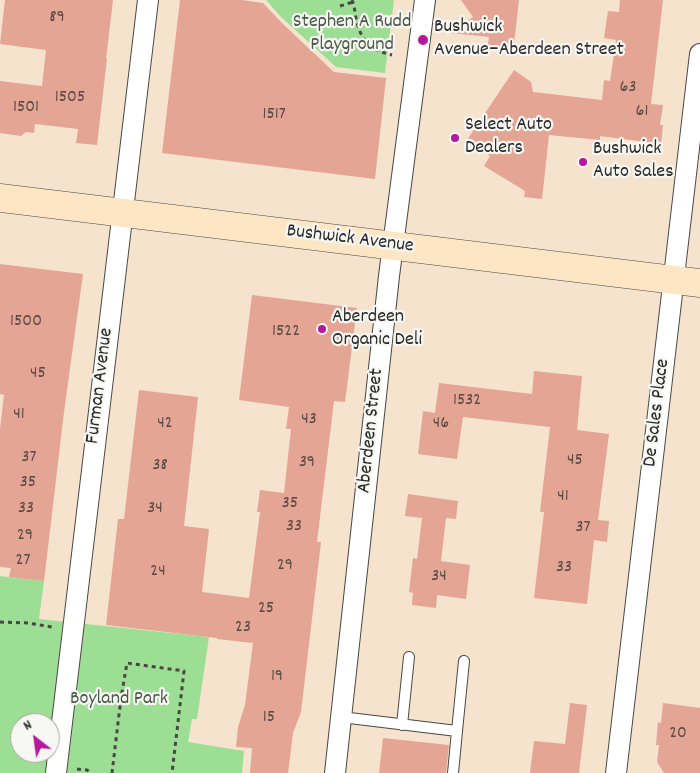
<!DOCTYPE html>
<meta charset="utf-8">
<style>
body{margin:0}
#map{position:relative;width:700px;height:773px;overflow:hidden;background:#f5e3ce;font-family:Dekko,sans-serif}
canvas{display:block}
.north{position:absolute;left:10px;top:713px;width:50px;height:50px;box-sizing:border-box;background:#f6f6f2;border:1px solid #a5a5a2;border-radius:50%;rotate:330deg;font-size:14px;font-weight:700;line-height:20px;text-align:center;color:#2b2b2b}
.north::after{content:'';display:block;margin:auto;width:18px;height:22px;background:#b5179e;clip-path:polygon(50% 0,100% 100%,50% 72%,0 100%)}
</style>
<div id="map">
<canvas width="700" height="773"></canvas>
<div class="north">N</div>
</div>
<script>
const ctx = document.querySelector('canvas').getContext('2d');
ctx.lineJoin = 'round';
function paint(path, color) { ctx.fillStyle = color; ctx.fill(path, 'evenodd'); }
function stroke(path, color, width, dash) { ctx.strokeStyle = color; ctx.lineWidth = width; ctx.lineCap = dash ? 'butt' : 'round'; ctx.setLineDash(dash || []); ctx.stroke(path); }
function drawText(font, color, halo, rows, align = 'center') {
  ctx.font = font + ' Dekko,sans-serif'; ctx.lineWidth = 4.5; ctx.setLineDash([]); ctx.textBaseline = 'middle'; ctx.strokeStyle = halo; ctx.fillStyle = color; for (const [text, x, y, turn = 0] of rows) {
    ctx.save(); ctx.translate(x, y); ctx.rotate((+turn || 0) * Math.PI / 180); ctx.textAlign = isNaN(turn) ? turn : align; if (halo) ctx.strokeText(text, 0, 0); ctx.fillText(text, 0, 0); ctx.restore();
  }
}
paint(new Path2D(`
 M266 0H394L385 73 336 67 281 17Z
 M0 576 44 581 39 619 209 637 197 719H192L188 742 244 751 242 773H0ZM20 723H50V753H20Z`), '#9dde95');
paint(new Path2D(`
 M5 0H113L106 59H107L97 145 76 143 78 129 35 124 34 133 26 132 21 136 0 133V81L42 86 46 50 0 44Z
 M180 0H242L263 3 284 25 334 72 386 78 375 179 162 153Z
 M461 0H519L513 53 487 50 489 37 451 33 473 17Z
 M620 0H663L651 104 663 105 660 125H663L661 144 600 136V140L549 135 542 199 524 197 525 191 484 166 490 156 467 140 514 70 531 82 533 92 602 100 604 80 610 81 616 40 604 38 608 11 619 12Z
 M0 264 83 274 64 412 44 581 9 577 11 568 0 567V429L4 395 0 394Z
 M252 295 357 308 345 402 334 401 317 542H321L301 712 293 733 288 773H250L252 748 236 747 238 727 245 705 253 643 217 639V638L106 625 118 519H124L139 390 198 397 184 526 209 529 202 592 249 598 260 512H257L260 490 284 493 291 429H286L289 407 239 400Z
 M534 371 582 376 577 430 609 434 598 520 609 521 607 542 594 540 587 604 534 598 544 512H540L550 427 463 417 457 459 418 454 423 411 435 413 439 383 532 394Z
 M408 494 458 501 456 519 446 518 441 561 470 565 466 599 437 595 436 608 412 605 413 593 409 592 413 558 417 559 422 518 405 516Z
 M570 703 587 705 579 773H530L534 741 565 744Z
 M663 703 700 708V773H664L657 762 659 745H656L658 722 661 723Z
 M383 738 449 745 446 773H379Z`), '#e4a594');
const lane = new Path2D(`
 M341 717 457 731 453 773
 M402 725 409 657
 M457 731 464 661`);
const street = new Path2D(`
 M56 773 148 0
 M335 773 389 276 425 0
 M616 773 700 54`);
const secondary = new Path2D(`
 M0 198 700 283`);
stroke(lane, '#494743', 12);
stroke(street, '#494743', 22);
stroke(secondary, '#494743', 29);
stroke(new Path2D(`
 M352 0C355 7 355 15 357 23 363 44 372 50 392 55
 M340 6 353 2
 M0 622 28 623 52 627
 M87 696 121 698
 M77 769 87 770 92 773
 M112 773 121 698 127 663 184 671 172 773`), '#494743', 3, [4, 4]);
stroke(lane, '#fff', 10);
stroke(street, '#fff', 20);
stroke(secondary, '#fce6c4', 28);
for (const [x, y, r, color] of [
 [423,40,6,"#b5179e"],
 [455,138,5,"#b5179e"],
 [583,162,5,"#b5179e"],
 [322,329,5,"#b5179e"]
]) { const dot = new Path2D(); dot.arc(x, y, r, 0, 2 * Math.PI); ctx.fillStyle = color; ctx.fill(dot); stroke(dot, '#f6f6f2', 2); }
drawText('18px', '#594a45', null, [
 ["89",57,19],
 ["63",628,89],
 ["1505",70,99],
 ["1501",26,109],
 ["61",642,113],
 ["1517",274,116],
 ["1500",26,323],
 ["1522",286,333],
 ["45",38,375],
 ["1532",467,402],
 ["41",19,416],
 ["43",309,421],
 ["42",165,425],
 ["46",441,425],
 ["37",29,459],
 ["45",575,462],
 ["39",307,464],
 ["38",160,467],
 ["35",28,484],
 ["41",563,498],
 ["35",290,505],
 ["33",26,510],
 ["34",155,510],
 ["33",294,528],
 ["37",583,529],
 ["29",25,537],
 ["27",23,562],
 ["29",285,567],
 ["33",564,569],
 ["24",158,573],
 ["34",439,578],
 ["25",266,610],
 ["23",243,629],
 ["19",277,678],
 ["15",269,719],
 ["20",678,735]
]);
drawText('20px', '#485846', '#f6f6f2', [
 ["Stephen A Rudd",352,23],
 ["Playground",352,46],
 ["Boyland Park",119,700]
]);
drawText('20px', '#2b2b2b', '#f6f6f2', [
 ["Bushwick",434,28],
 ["Avenue–Aberdeen Street",434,51],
 ["Select Auto",465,126],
 ["Dealers",465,149],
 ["Bushwick",593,150],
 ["Auto Sales",593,173],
 ["Aberdeen",332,318],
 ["Organic Deli",332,341]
], 'left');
drawText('20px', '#2b2b2b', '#f6f6f2', [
 ["Bushwick Avenue",350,240,7],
 ["Furman Avenue",101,386,-83],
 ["De Sales Place",658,413,-83],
 ["Aberdeen Street",372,431,-84]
]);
</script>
